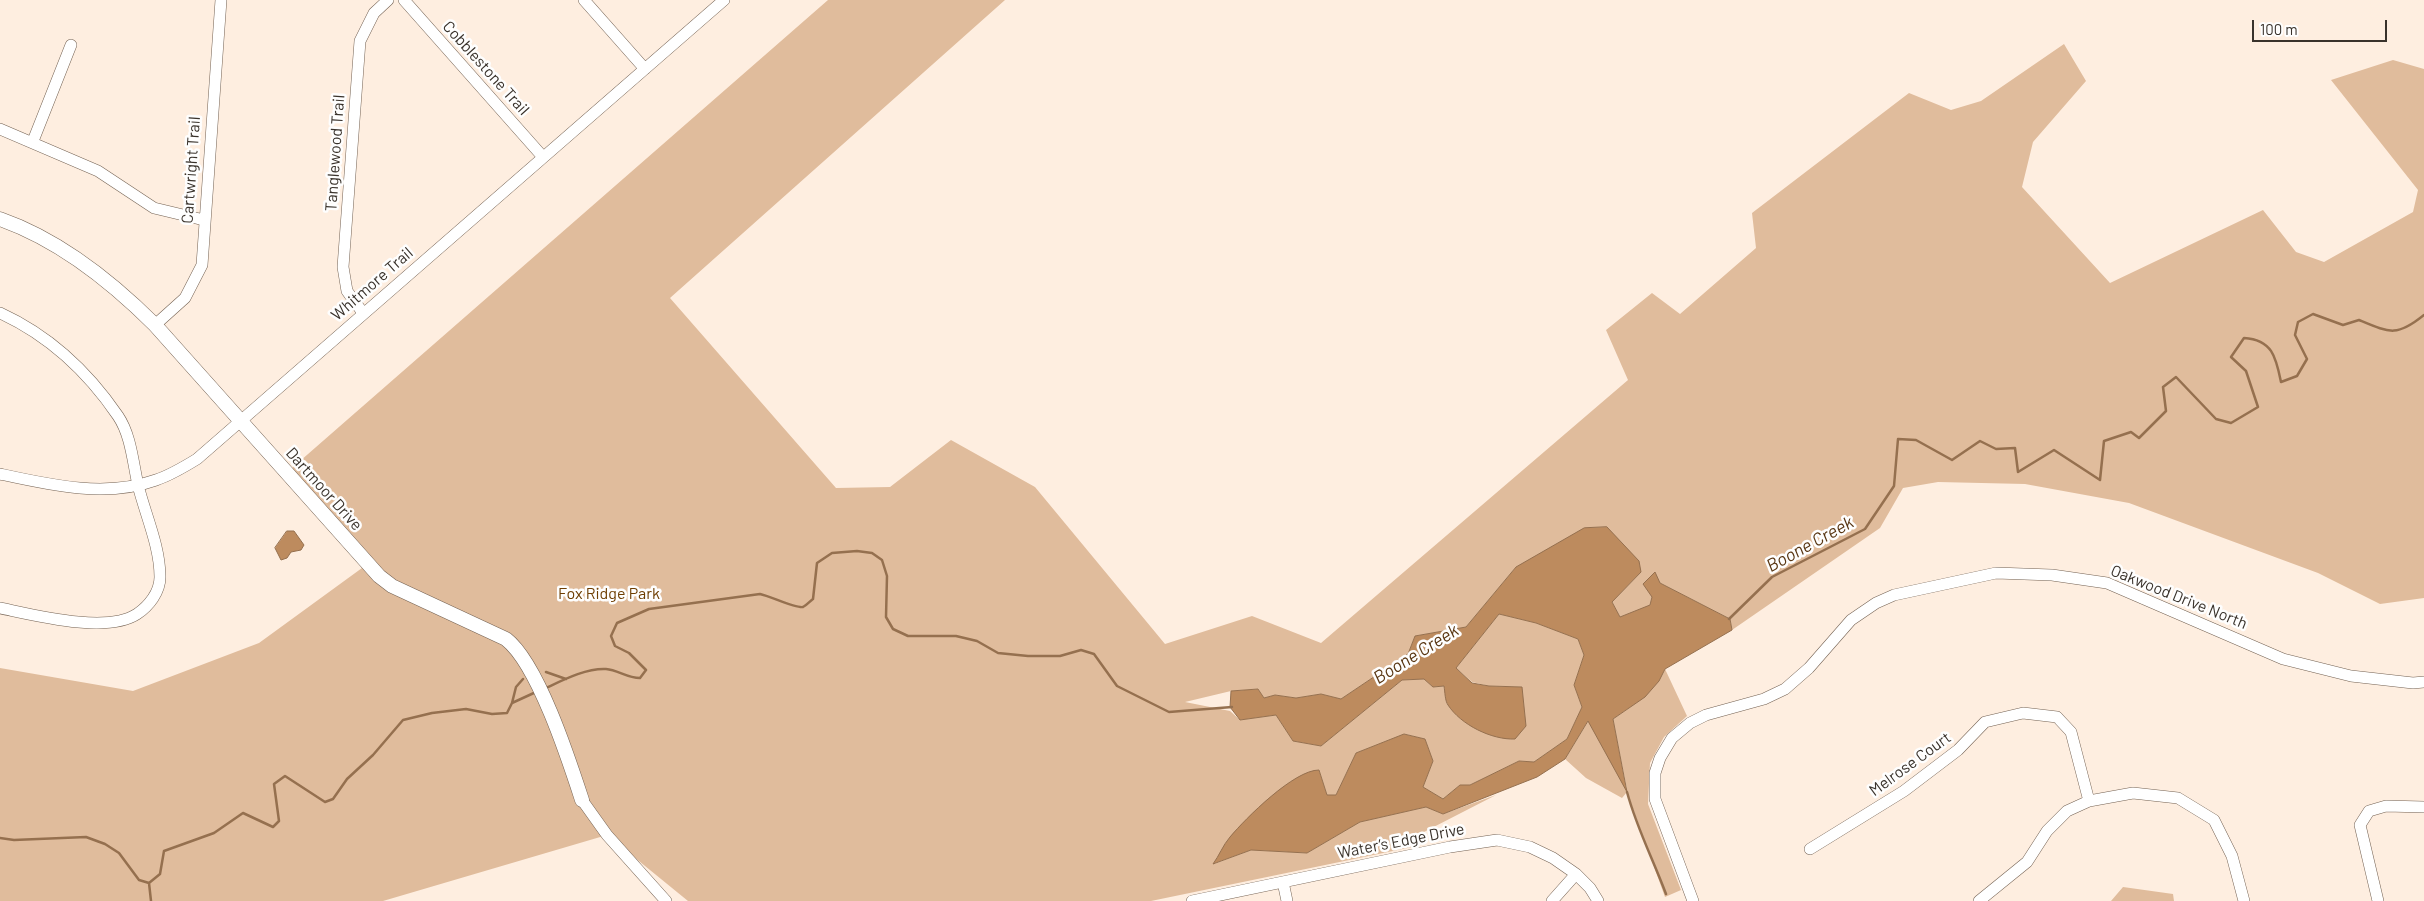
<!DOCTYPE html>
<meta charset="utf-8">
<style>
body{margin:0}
#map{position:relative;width:2424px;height:901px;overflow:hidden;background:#feeee0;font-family:Barlow,sans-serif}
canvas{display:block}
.scale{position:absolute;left:2252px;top:20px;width:135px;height:22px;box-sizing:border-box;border:2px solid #39322b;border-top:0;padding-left:6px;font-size:15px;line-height:18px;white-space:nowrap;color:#39322b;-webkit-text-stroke:4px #fefefe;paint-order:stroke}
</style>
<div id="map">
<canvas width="2424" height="901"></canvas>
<div class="scale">100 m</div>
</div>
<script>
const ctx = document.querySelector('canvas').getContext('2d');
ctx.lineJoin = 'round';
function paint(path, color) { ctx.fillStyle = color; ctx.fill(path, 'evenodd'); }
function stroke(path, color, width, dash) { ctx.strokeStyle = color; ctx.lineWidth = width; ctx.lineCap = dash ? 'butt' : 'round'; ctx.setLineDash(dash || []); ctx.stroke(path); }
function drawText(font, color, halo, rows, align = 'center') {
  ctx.font = font + ' Barlow,sans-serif'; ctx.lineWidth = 5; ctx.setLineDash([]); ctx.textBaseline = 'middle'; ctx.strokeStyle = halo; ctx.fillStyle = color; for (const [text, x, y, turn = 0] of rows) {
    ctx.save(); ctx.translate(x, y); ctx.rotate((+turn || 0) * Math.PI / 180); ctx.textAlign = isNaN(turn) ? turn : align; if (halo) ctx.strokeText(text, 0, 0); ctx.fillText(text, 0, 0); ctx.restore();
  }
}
paint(new Path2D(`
 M828 0H1005L670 298 836 488 890 487 951 440 1035 487 1165 644 1252 616 1321 643 1628 380 1606 330 1652 293 1680 314 1756 248 1752 213 1909 93 1951 110 1981 101 2064 44 2086 81 2033 142 2022 187 2110 283 2263 210 2296 252 2324 262 2413 212 2418 190 2331 80 2393 60 2424 69V598L2380 604 2318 573 2129 503 2025 484 1938 482 1903 488 1880 528 1732 630 1730 619 1660 583 1652 597 1650 606 1620 617 1612 602 1641 572 1516 567 1466 627 1415 636 1408 654 1341 699 1321 694 1296 698 1275 695 1264 698 1258 689 1231 691 1185 702 1230 711 1240 720 1276 715 1293 741 1321 746 1402 680 1424 679 1433 687 1445 686 1447 704 1522 687 1489 686 1472 682 1456 668 1499 614 1536 623 1578 639 1584 655 1574 685 1582 707 1567 739 1534 762 1519 761 1470 785H1460L1443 799 1423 787 1433 761 1425 739 1405 734 1356 753 1336 795H1327L1319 770 1230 838 1214 864 1251 850 1307 853 1360 822 1426 807 1443 814 1496 795 1422 833 1417 846 1151 901H688L607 835 383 901H0V668L133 691 259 643 362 568 371 559 292 468Z
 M1665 669 1687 716 1664 737 1650 763 1648 804 1681 890 1665 897 1627 792 1622 798 1586 778 1565 759 1589 720 1627 790 1613 719C1634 705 1653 692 1665 669Z
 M2123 887 2173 894 2174 901H2111Z`), '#e0bc9c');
const water = new Path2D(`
 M1607 527 1639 561 1641 572 1612 602 1620 617 1650 605 1652 597 1643 584 1655 572 1660 583 1730 619 1732 630 1665 669 1659 681 1645 697 1613 719 1627 792 1588 721 1565 759 1537 777 1443 814 1426 807 1360 822 1307 853 1251 850 1213 864C1219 856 1223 845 1230 837 1246 818 1294 770 1319 770L1327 795H1336L1356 753 1404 734 1425 739 1433 761 1423 787 1443 799 1460 785H1470L1519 761 1534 762 1567 739 1582 707 1574 685 1584 655 1578 639 1536 623 1499 614 1456 668 1472 683 1489 686 1522 687 1526 726 1515 739C1492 740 1461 725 1448 705 1445 701 1445 692 1444 686L1433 687 1424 679 1402 680 1321 746 1293 741 1276 715 1240 720 1230 707 1231 691 1258 689 1264 698 1275 695 1296 698 1321 694 1341 699 1408 654 1415 636 1466 627 1516 567 1584 528Z
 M287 531H294L304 545 301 550 291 552 287 558 281 560 275 548Z`);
paint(water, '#bd8b5e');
stroke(water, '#95704f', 1);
stroke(new Path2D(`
 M1729 619 1772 577 1865 529 1894 486 1898 439 1916 440 1952 460 1980 441 1996 449 2015 448 2018 472 2054 450 2100 480 2104 441 2131 432 2139 438 2166 411 2163 387 2176 377 2216 419 2231 423 2258 407 2246 371 2231 357 2244 338C2273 340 2276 358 2281 382L2297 376 2307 359 2295 335 2298 322 2313 314 2343 325 2359 320C2390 333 2397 337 2424 315
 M546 672 566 679
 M546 688C563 680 586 668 606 669 618 670 627 678 640 678L646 670 629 653 615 646 611 636 617 623 649 609 760 594C770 596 797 609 803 607 807 605 810 601 813 599L817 563 832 553 857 551 872 553 882 560 887 576 886 617 893 629 908 636H956L977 641 998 653 1028 656H1060L1081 650 1094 654 1117 686 1169 712 1232 707
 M512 703 516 687 523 679
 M1627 792C1637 829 1653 859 1666 894
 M0 838 14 840 86 837 105 844 119 853 139 880 149 883 160 874 164 851 214 833 243 813 273 827 279 821 274 784 285 776 325 802 333 799 347 779 373 755 403 720 432 713 466 709 492 714 507 713 512 703 536 692
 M149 883 151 901`), '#95704f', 2.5);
const minor = new Path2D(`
 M404 0 543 157
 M584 0 645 69
 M0 129 98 171 154 208 204 220
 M33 141 71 45
 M0 313C48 335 88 372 118 416 131 435 133 463 138 485 145 514 160 546 160 577 160 592 149 606 137 614 107 634 34 615 0 608
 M363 313 347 291 343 267 360 41 374 13 388 0
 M155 325 185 298 202 265 221 0
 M0 474C50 485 106 498 156 480 171 475 184 467 197 459L724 0
 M582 800 607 835 666 901
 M1810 849 1904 791 1958 750 1985 722 2023 713 2057 717 2071 732 2089 801
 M1283 882 1287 901
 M1192 901 1450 847 1497 840 1530 847 1553 858 1576 874 1590 888 1598 901
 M1552 901 1576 874
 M1693 901 1655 799V773L1660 758 1672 738 1690 723 1706 715 1764 699 1785 689 1809 668 1851 620 1876 603 1894 595 1996 573 2052 575 2107 583 2283 659 2351 676 2413 683 2424 682
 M1979 901 2027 862 2047 831 2067 811 2089 801 2133 793 2178 798 2214 820 2232 856 2244 901
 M2378 901 2360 825 2369 811 2386 806 2424 807`);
const tertiary = new Path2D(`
 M0 219C60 240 111 281 155 325L379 576 392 586 506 639C538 664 569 760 582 800`);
stroke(minor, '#746253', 12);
stroke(tertiary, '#746253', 15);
stroke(minor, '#fff', 11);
stroke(tertiary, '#fff', 14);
drawText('16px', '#39322b', '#fefefe', [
 ["Cobblestone Trail",486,68,48],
 ["Tanglewood Trail",335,153,-86],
 ["Cartwright Trail",191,170,-86],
 ["Whitmore Trail",372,284,-41],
 ["Dartmoor Drive",324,489,48],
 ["Oakwood Drive North",2179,597,22],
 ["Melrose Court",1910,764,-36],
 ["Water’s Edge Drive",1401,841,-11]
]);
drawText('16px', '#6e3e02', '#fefefe', [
 ["Fox Ridge Park",609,594]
]);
drawText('italic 18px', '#583511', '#fefefe', [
 ["Boone Creek",1810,544,-29],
 ["Boone Creek",1416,654,-32]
]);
</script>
